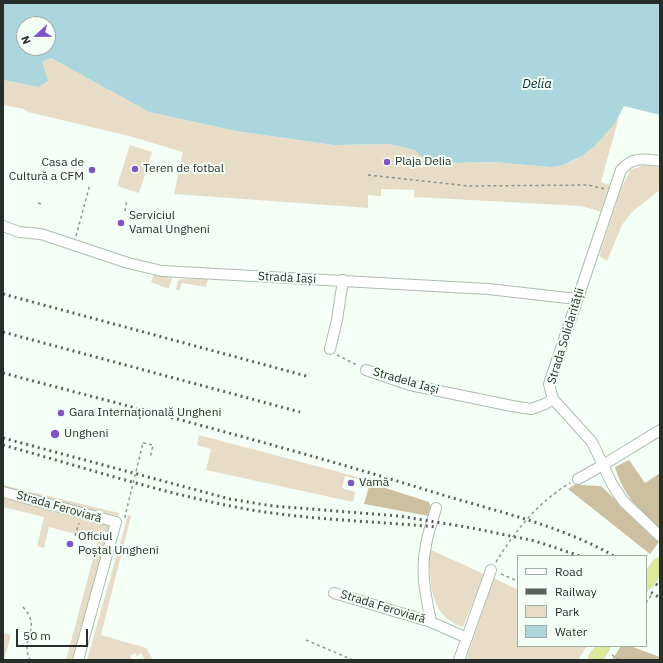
<!DOCTYPE html>
<meta charset="utf-8">
<style>
body{margin:0}
#map{position:relative;width:663px;height:663px;overflow:hidden;background:#f4fff5;font-family:"IBM Plex Sans",sans-serif}
canvas{display:block}
.frame{position:absolute;inset:0;border:4px solid #272e28;pointer-events:none}
.legend{position:absolute;left:517px;top:555px;width:130px;height:92px;box-sizing:border-box;background:#f4fff5;border:1px solid #a2aba3;margin:0;padding:5px 7px;list-style:none;font-size:12px;color:#272e28}
.legend li{display:flex;align-items:center;gap:8px;height:20px}
.legend b{width:20px;border:1px solid #a2aba3}
.north{position:absolute;left:16px;top:16px;width:40px;height:40px;box-sizing:border-box;background:#f4fff5;border:1px solid #a2aba3;border-radius:50%;rotate:248deg;font-size:11px;font-weight:700;line-height:16px;text-align:center;color:#272e28}
.north::after{content:'';display:block;margin:auto;width:14px;height:18px;background:#7e53cc;clip-path:polygon(50% 0,100% 100%,50% 72%,0 100%)}
.scale{position:absolute;left:16px;top:629px;width:72px;height:18px;box-sizing:border-box;border:2px solid #272e28;border-top:0;padding-left:5px;font-size:12px;line-height:14px;white-space:nowrap;color:#272e28;-webkit-text-stroke:3px #f4fff5;paint-order:stroke}
</style>
<div id="map">
<canvas width="663" height="663"></canvas>
<div class="frame"></div>
<ul class="legend">
<li><b style="height:5px;background:#fff"></b>Road</li>
<li><b style="height:5px;background:#5a625b"></b>Railway</li>
<li><b style="height:11px;background:#e7ddc7"></b>Park</li>
<li><b style="height:11px;background:#acd6dd"></b>Water</li>
</ul>
<div class="north">N</div>
<div class="scale">50 m</div>
</div>
<script>
const ctx = document.querySelector('canvas').getContext('2d');
ctx.lineJoin = 'round';
function paint(path, color) { ctx.fillStyle = color; ctx.fill(path, 'evenodd'); }
function stroke(path, color, width, dash) { ctx.strokeStyle = color; ctx.lineWidth = width; ctx.lineCap = dash ? 'butt' : 'round'; ctx.setLineDash(dash || []); ctx.stroke(path); }
function drawText(font, color, halo, rows, align = 'center') {
  ctx.font = font + ' "IBM Plex Sans",sans-serif'; ctx.lineWidth = 4; ctx.setLineDash([]); ctx.textBaseline = 'middle'; ctx.strokeStyle = halo; ctx.fillStyle = color; for (const [text, x, y, turn = 0] of rows) {
    ctx.save(); ctx.translate(x, y); ctx.rotate((+turn || 0) * Math.PI / 180); ctx.textAlign = isNaN(turn) ? turn : align; if (halo) ctx.strokeText(text, 0, 0); ctx.fillText(text, 0, 0); ctx.restore();
  }
}
paint(new Path2D(`
 M51 58 149 112 236 131 334 145 388 144 415 150 420 156 426 158 458 163 493 162 551 167 568 163 582 156 595 146 619 117 601 182 613 186 602 212 581 206 414 197V190L381 189V196L368 195V208L174 194 183 152 129 136 28 112 24 109 3 105V80L38 87 42 62Z
 M130 145 152 152 139 193 117 186Z
 M644 165 660 167V190L632 212 622 225 607 261 599 256 621 189 630 170Z
 M154 274 172 278 169 289 151 282Z
 M181 279H208L206 287 182 283 179 291 176 289 178 281Z
 M199 435 358 477 357 479 345 476 342 488 355 492 353 502 206 470 211 449 197 445Z
 M3 485 119 513 118 516 3 488Z
 M3 498 111 526 74 660H66L98 540 49 527 44 548 37 546 44 517 3 507Z
 M128 515 131 516 101 635 146 648 153 660H145L141 653 137 656 135 653 130 656 131 658 129 660H87Z
 M429 549 484 574 463 627C427 616 431 580 429 549Z
 M494 578 518 590V646H587L578 660H466Z
 M3 633 11 635 4 660H3Z`), '#e7ddc7');
paint(new Path2D(`
 M629 460 645 483 660 473V532C639 510 624 497 615 467Z
 M370 483 429 502 431 507 429 516 364 504Z
 M577 483 581 485 601 486 659 542 650 554 568 489Z
 M621 646H630L660 657V660H612Z`), '#cdc0a0');
paint(new Path2D(`
 M3 3H660V115L624 106 615 123 595 146 582 156 563 165 551 167 493 162 458 163 426 158 420 156 415 150 388 144 334 145 236 131 149 112 51 58 42 62 48 81 38 87 3 80ZM24 24H48V48H24Z`), '#acd6dd');
const minor = new Path2D(`
 M660 161C643 159 633 156 621 170L549 384 553 399 592 442 612 484 623 501 660 536
 M3 226 19 232 41 234 128 263 162 271 488 289 577 299
 M330 349 337 320 343 280
 M366 370 410 385 512 406 531 409 545 404 553 399
 M578 479 603 465 660 430
 M3 492 116 522 78 660
 M334 593 431 622 467 638
 M431 622C426 597 420 571 426 545 428 532 433 520 436 508
 M459 660 491 570`);
stroke(minor, '#acbdae', 12);
stroke(new Path2D(`
 M368 175 469 186 588 185 605 189
 M42 181 48 183
 M38 203 42 204
 M125 211 127 199
 M76 236 90 184
 M337 355 357 365
 M143 443 153 445 150 458
 M125 518 126 512
 M75 536 79 523
 M496 562C515 531 538 502 570 483
 M501 574 518 581
 M23 607C43 629 19 637 30 660
 M306 640 353 660
 M612 655 619 660`), '#8e978f', 1.5, [3, 3]);
stroke(minor, '#fff', 10);
stroke(new Path2D(`
 M3 294 310 377
 M3 332 300 412
 M3 373C147 411 291 448 433 492 494 511 558 524 614 556
 M3 438 230 499 273 506 399 516 472 528 535 541 580 556
 M3 445C83 467 164 494 246 509 308 520 373 521 436 527
 M646 577 660 587
 M646 589 660 598`), '#5a625b', 3, [2, 4]);
const majorBridge = new Path2D(`
 M646 584 660 563
 M594 660 604 646`);
stroke(majorBridge, '#dcdedd', 15, []);
stroke(new Path2D(`
 M126 512 143 443
 M646 603 652 594`), '#8e978f', 1.5, [3, 3]);
stroke(majorBridge, '#dce996', 13);
for (const [x, y, r, color] of [
 [387,162,4,"#7e53cc"],
 [135,169,4,"#7e53cc"],
 [92,170,4,"#7e53cc"],
 [121,223,4,"#7e53cc"],
 [61,413,4,"#7e53cc"],
 [55,434,5,"#7e53cc"],
 [351,483,4,"#7e53cc"],
 [70,544,4,"#7e53cc"]
]) { const dot = new Path2D(); dot.arc(x, y, r, 0, 2 * Math.PI); ctx.fillStyle = color; ctx.fill(dot); stroke(dot, '#f4fff5', 1.5); }
drawText('12px', '#272e28', '#f4fff5', [
 ["Plaja Delia",395,162],
 ["Casa de",84,163,"right"],
 ["Cultură a CFM",84,177,"right"],
 ["Teren de fotbal",143,169],
 ["Serviciul",129,216],
 ["Vamal Ungheni",129,230],
 ["Gara Internațională Ungheni",69,413],
 ["Ungheni",64,434],
 ["Vamă",359,483],
 ["Oficiul",78,537],
 ["Poștal Ungheni",78,551]
], 'left');
drawText('12px', '#272e28', '#f4fff5', [
 ["Strada Iași",287,278,3],
 ["Strada Solidarității",566,336,-73],
 ["Stradela Iași",406,381,16],
 ["Strada Feroviară",59,507,16],
 ["Strada Feroviară",383,607,17]
]);
drawText('italic 13px', '#083238', '#f4fff5', [
 ["Delia",537,84]
]);
</script>
